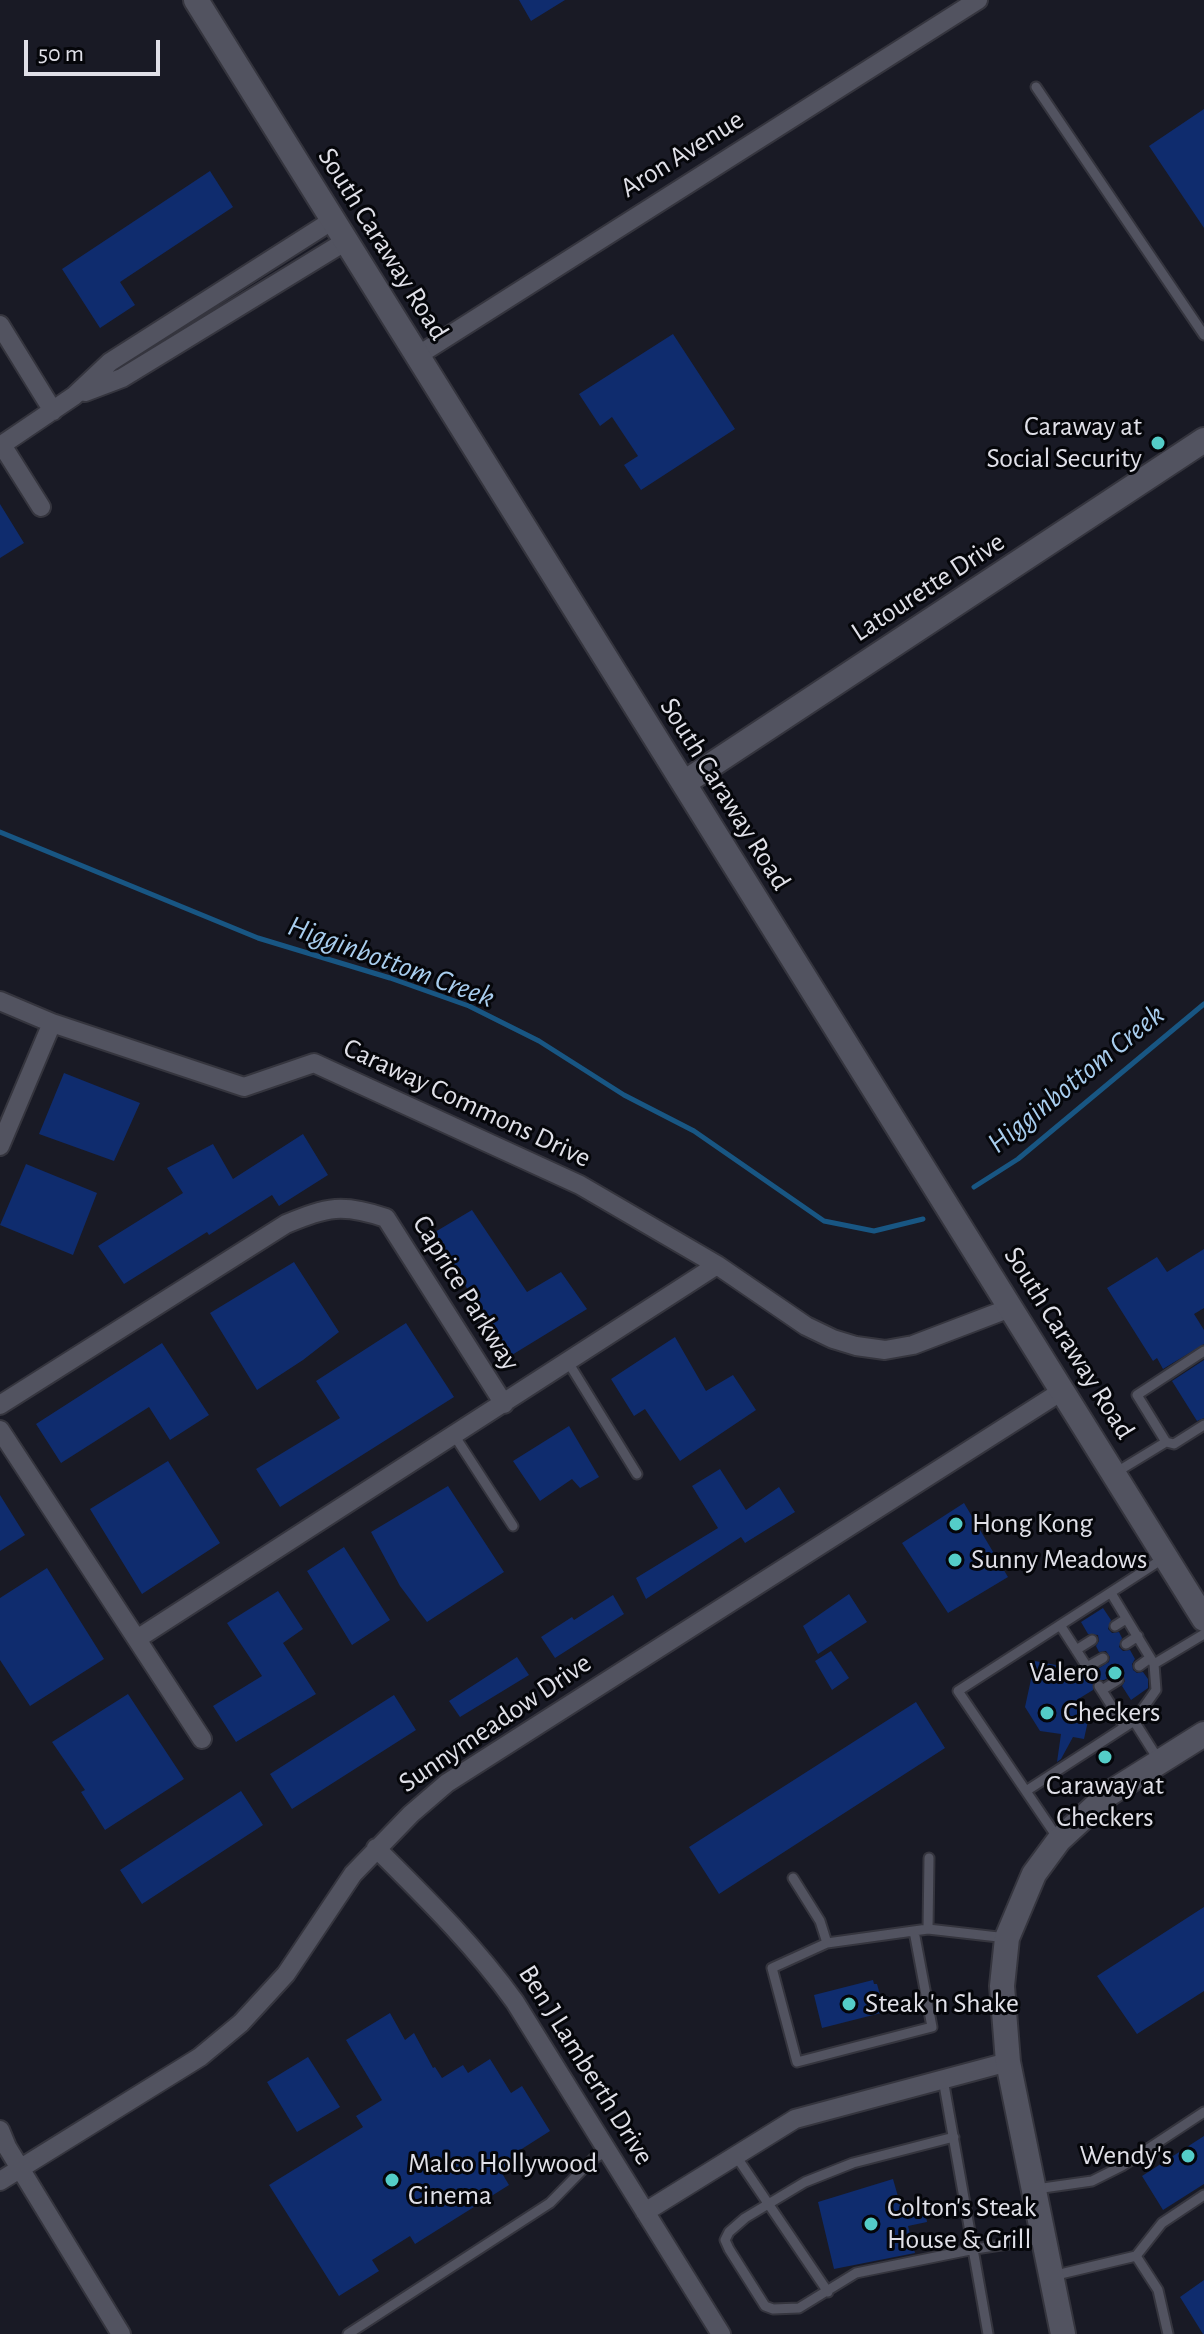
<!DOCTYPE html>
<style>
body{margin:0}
#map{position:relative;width:1204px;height:2334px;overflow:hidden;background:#191a25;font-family:"Alegreya Sans",sans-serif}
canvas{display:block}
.scale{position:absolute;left:24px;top:40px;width:136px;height:36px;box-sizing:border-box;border:4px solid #e0e0e8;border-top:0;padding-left:10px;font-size:24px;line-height:28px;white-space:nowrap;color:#e0e0e8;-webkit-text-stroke:6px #05060a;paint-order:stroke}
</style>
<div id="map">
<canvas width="1204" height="2334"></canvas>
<div class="scale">50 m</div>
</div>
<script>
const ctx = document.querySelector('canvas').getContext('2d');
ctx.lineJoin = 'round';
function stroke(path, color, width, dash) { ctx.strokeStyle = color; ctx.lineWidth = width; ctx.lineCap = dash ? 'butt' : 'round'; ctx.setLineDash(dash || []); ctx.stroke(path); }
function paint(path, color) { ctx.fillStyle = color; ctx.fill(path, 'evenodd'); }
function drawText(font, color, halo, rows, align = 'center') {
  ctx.font = font + ' "Alegreya Sans",sans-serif'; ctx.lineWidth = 6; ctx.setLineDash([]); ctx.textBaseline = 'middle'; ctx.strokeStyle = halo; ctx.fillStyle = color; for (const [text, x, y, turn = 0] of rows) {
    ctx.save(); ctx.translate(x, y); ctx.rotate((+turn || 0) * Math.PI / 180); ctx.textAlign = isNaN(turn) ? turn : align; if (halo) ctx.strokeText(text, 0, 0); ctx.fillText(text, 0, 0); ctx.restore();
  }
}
stroke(new Path2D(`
 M0 832 258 938 390 978 469 1006 539 1041 624 1095 694 1131 824 1221 874 1231 923 1219
 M974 1187 1018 1159 1204 1004`), '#185683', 5);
paint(new Path2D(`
 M519 0H565L531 21Z
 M1204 109V228L1149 146Z
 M210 171 233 207 120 282 135 305 100 328 62 269Z
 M673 334 735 429 641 490 624 465 638 456 612 417 600 426 579 394Z
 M0 504 24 543 0 558Z
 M64 1073 140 1103 114 1161 39 1134Z
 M303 1134 328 1175 279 1206 272 1195 209 1235 207 1232 124 1284 98 1246 183 1193 167 1168 213 1144 233 1179Z
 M26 1164 97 1193 73 1255 0 1225Z
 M472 1210 527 1292 561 1272 587 1309 507 1358 483 1319 487 1317 430 1235Z
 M1204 1249V1308L1194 1314 1204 1330V1344L1163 1369 1157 1358 1153 1361 1107 1288 1157 1257 1167 1272Z
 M294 1262 339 1332 303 1360 257 1390 210 1313Z
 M406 1323 454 1397 280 1507 256 1469 340 1418 316 1381Z
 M675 1337 706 1391 733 1375 756 1410 680 1461 645 1409 634 1416 611 1379Z
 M162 1343 209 1415 170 1440 149 1407 61 1463 36 1424Z
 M1204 1360V1418L1197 1421 1172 1381Z
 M569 1426 599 1477 580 1488 572 1479 540 1501 513 1461Z
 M168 1461 220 1543 142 1594 90 1509Z
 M720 1469 746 1510 779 1487 795 1512 745 1543 741 1537 646 1599 636 1578 718 1528 692 1486Z
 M448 1486 504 1572 427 1622 400 1586 371 1532Z
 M0 1495 25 1535 0 1551Z
 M964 1503 1008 1577 948 1613 902 1543Z
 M344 1547 390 1620 352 1645 307 1571Z
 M47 1568 104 1659 30 1706 0 1660V1598Z
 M278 1591 303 1629 283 1643 316 1694 236 1742 213 1706 262 1676 227 1623Z
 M849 1594 867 1622 818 1654 803 1626Z
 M613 1595 624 1614 555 1658 541 1637 572 1617 574 1620Z
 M1103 1608 1111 1620 1108 1629 1112 1633 1119 1632 1122 1638 1119 1647 1123 1651 1130 1650 1135 1659 1132 1664 1133 1670 1137 1673 1143 1672 1148 1679V1688L1131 1700 1122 1686 1125 1681 1122 1674 1117 1673 1104 1680H1094L1093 1690 1075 1701 1088 1721 1084 1739 1073 1737 1061 1759 1057 1762 1061 1734 1040 1731 1025 1707 1035 1661 1056 1665 1068 1684 1083 1674 1089 1677 1094 1676 1096 1670 1109 1662 1110 1657 1106 1651 1099 1652 1096 1646 1099 1641 1098 1635 1088 1634 1081 1622Z
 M831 1651 849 1678 832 1690 815 1661Z
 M517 1657 529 1675 460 1717 449 1701Z
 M128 1694 184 1779 105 1830 81 1792 85 1790 52 1742Z
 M394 1695 416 1730 292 1809 270 1774Z
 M916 1702 945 1748 719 1894 689 1847Z
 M241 1791 263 1825 142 1904 120 1870Z
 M1204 1907V1991L1137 2034 1097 1976Z
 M873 1980 874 1984H877L885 2012 822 2028 814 1995Z
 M390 2013 405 2040 414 2033 433 2068 435 2067 442 2078 463 2065 468 2073 490 2059 511 2093 522 2086 550 2131 517 2152 523 2162 503 2175 509 2185 415 2244 410 2236 372 2260 379 2271 339 2296 269 2185 363 2127 356 2116 382 2100 346 2040Z
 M308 2057 340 2107 297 2132 267 2082Z
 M1204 2136V2184L1163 2210 1142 2176Z
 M893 2179 901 2207 924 2203 927 2222 908 2226 915 2253 834 2269 818 2202Z
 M1204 2280V2334H1203L1180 2297Z`), '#0f2c6e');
const lane = new Path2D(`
 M1036 87 1204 335
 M568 1362 637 1474
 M454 1435 513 1526
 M1166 1442 1174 1444 1204 1425
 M1115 1473 1166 1442 1137 1395 1204 1351
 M1111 1593 1154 1664 1204 1634
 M1060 1625 1089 1670
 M1115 1626 1126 1619
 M1126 1644 1138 1636
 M1076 1650 1092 1640
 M1139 1666 1150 1658
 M1087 1667 1103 1658
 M1099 1686 1125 1727
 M1102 1690 1118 1680
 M1134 1721 1158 1759
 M1026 1791 1134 1721 1156 1690 1154 1664
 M1057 1837 958 1691 1164 1558
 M793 1878 820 1921 827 1943
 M928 1929 929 1858
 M914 1931 932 2027 797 2062 772 1968 827 1943 928 1929 1007 1938
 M943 2079 988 2334
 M954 2137 853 2163 805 2182 745 2218 729 2232 725 2240 729 2249 765 2306 773 2309 799 2308 856 2273 975 2249 1041 2239
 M736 2156 828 2292
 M1036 2189 1092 2181 1122 2166 1204 2112
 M1136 2256 1158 2290 1168 2334
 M1052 2276 1136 2256 1162 2223 1204 2195
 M348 2334 550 2203 593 2159 607 2151`);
const street = new Path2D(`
 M0 325 53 411
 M417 356 978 0
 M85 392 122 378 346 241
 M2 445 41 507
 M0 446 74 396 110 362 333 220
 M0 1001 52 1023 244 1087 314 1063 580 1185 717 1265 806 1326 833 1339 856 1346 885 1350 913 1345 1010 1308
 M0 1146 52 1023
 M0 1405 286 1224C328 1207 342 1203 386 1218L504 1404
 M0 1430 202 1739
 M137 1639 717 1265
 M376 1848C425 1897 474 1945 515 2002L721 2334
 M0 2130 7 2147 121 2334
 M0 2181 200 2057 241 2023 286 1974 353 1874 411 1814 447 1783 1062 1391
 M645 2212 795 2119 1008 2062`);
const secondary = new Path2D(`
 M196 0 1204 1619
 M684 783 1204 440
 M1063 2334 1008 2062 1002 1986 1007 1938 1034 1874 1059 1840 1110 1793 1204 1734`);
stroke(lane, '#35353e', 13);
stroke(street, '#35353e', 22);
stroke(secondary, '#35353e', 28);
stroke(lane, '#525360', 9);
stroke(street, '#525360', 18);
stroke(secondary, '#525360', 24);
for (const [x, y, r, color] of [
 [1158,443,8,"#54cdc8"],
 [956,1524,8,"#54cdc8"],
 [955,1560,8,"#54cdc8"],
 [1115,1673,8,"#54cdc8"],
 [1047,1713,8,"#54cdc8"],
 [1105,1757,8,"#54cdc8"],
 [849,2004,8,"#54cdc8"],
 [1188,2156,8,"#54cdc8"],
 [392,2180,8,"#54cdc8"],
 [871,2224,8,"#54cdc8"]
]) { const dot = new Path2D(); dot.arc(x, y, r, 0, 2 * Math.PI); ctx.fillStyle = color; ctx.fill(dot); stroke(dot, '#05060a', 3); }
drawText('28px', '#e0e0e8', '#05060a', [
 ["Aron Avenue",682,154,-32],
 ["South Caraway Road",383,244,58],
 ["Latourette Drive",928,587,-33],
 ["South Caraway Road",725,794,58],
 ["Caraway Commons Drive",467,1103,25],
 ["Caprice Parkway",466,1293,58],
 ["South Caraway Road",1069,1343,58],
 ["Sunnymeadow Drive",495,1723,-34],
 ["Ben J Lamberth Drive",586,2065,58]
]);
drawText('28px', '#e0e0e8', '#05060a', [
 ["Caraway at",1142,427,"right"],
 ["Social Security",1142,459,"right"],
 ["Hong Kong",972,1524],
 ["Sunny Meadows",971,1560],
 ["Valero",1099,1673,"right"],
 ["Checkers",1063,1713],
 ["Caraway at",1105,1786,"center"],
 ["Checkers",1105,1818,"center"],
 ["Steak 'n Shake",865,2004],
 ["Wendy's",1172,2156,"right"],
 ["Malco Hollywood",408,2164],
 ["Cinema",408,2196],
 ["Colton's Steak",887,2208],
 ["House & Grill",887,2240]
], 'left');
drawText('italic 30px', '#a8cdee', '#05060a', [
 ["Higginbottom Creek",391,962,20],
 ["Higginbottom Creek",1076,1079,-39]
]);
</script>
